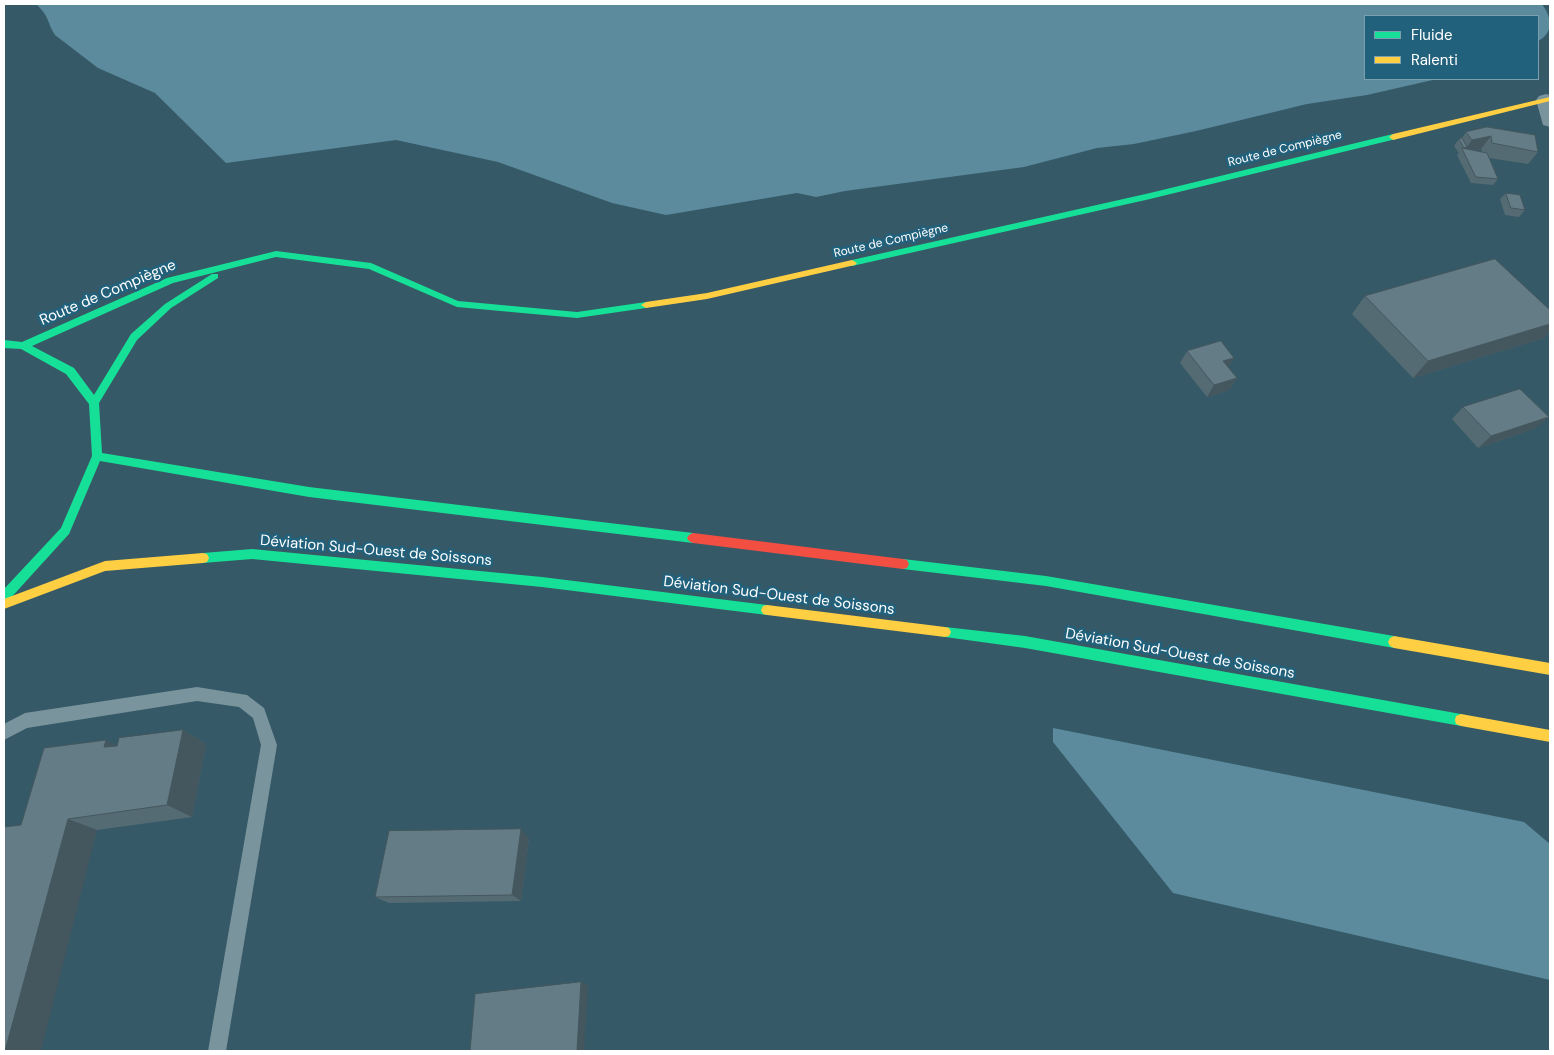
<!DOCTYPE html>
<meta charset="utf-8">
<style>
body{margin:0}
#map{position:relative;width:1554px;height:1055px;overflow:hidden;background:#365967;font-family:"DM Sans",sans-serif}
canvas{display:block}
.frame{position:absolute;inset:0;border:5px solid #fff;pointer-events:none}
.legend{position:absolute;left:1364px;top:15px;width:175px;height:65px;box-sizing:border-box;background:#21617c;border:1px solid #7aa0b0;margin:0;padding:6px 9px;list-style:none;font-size:15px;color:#fff}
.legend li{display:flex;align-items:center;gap:10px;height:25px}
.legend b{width:25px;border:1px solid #7aa0b0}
</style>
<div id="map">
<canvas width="1554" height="1055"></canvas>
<div class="frame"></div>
<ul class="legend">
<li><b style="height:6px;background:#16e098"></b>Fluide</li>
<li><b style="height:6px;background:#ffcf43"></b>Ralenti</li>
</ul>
</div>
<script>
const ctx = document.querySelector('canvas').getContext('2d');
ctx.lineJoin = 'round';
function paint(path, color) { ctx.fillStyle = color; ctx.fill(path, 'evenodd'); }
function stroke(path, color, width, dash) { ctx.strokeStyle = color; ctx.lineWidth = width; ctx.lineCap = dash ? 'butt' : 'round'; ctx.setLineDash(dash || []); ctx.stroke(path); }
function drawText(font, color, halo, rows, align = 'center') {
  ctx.font = font + ' "DM Sans",sans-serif'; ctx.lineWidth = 5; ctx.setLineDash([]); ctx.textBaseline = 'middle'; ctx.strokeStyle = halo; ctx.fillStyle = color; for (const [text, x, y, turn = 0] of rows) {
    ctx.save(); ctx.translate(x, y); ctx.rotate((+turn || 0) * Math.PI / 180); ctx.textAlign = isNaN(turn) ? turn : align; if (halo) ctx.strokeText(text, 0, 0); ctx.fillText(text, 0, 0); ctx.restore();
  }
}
paint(new Path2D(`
 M36 4H1542C1552 18 1554 33 1538 41V16H1365V79H1437L1367 95 1307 104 1196 131 1134 144 1097 148 1024 167 845 191 816 197 797 193 666 215 612 203 498 162 396 140 226 163 155 93 98 68 55 35C46 20 50 17 36 4Z
 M1053 728 1524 822 1550 844V980L1173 893 1053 742Z`), '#5c8b9d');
paint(new Path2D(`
 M197 687 247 695 264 708 277 745 226 1051H208L261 745 253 718 239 707 197 701 27 728 4 740V724L25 713Z`), '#7a949e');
paint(new Path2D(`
 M1546 94 1550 95V127L1543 125 1536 100 1539 96Z`), '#7a949e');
paint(new Path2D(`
 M1393 134 1396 135V139L1150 199 852 266 847 263 852 260 1150 193Z
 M276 251 371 263 458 301 577 312 646 302 651 305 646 308 577 318 457 307 369 269 276 257 173 283 32 346 74 368 94 395 131 334 165 304 212 274H218V278L171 308 137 340 99 403 102 453 309 487 693 533 697 535 699 538 697 541 693 543 309 497 100 461 69 534 8 601 4 602V589L61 528 92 456 89 404 66 374 21 349 4 348V340L22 342 167 278Z
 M252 549 542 577 767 605 771 606 773 610 771 614 767 615 542 587 252 559 203 563 199 562 197 558 199 554 203 553Z
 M903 559 1046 576 1394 636 1398 638 1400 642 1398 646 1394 648 1046 586 903 569 899 568 897 564 899 560Z
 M945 627 1025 636 1461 714 1466 716 1467 720 1466 724 1461 726 1025 648 945 637 941 636 939 632 941 628Z`), '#16e098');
paint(new Path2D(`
 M1550 97V101L1393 140 1389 137 1393 134Z
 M852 260 857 263 855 265 707 299 646 308 641 305 646 302 707 293Z
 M203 553 207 554 209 558 207 562 203 563 105 571 4 609V599L105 561Z
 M767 605 945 627 949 628 951 632 949 636 945 637 767 615 763 614 761 610 763 606Z
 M1394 636 1550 663V675L1394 648 1390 646 1388 642 1390 638Z
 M1461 714 1550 730V742L1461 726 1456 724 1455 720 1456 716Z`), '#ffcf43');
paint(new Path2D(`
 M693 533 903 559 907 560 909 564 907 568 903 569 693 543 689 541 687 538 689 535Z`), '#f24e42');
paint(new Path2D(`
 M1487 127 1538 152 1528 164 1489 158 1498 179 1493 185 1471 183 1457 155 1459 153 1454 146 1459 139 1462 138 1466 132ZM1481 149 1482 152 1474 151Z
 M1506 193 1525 210 1519 217 1505 215 1500 199Z
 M1365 296 1550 310V331L1544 338 1413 378 1352 314Z
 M1187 351 1234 358 1228 367 1237 378 1229 390 1207 397 1180 363Z
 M1463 407 1536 428 1478 448 1452 419Z
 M183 730 206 744 192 817 97 830 21 825 117 746Z
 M529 838 521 901 389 903 375 897Z`), '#556b73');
paint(new Path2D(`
 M1491 136 1481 149 1464 153V151L1472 140Z
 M1550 324V331L1544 338 1413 378 1428 361Z
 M1234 358 1226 370 1223 361Z
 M1237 378 1229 390 1207 397 1214 385Z
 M1549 417 1536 428 1478 448 1491 436Z
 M183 730 206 744 192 817 167 805Z
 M106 740 132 754 104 747Z
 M68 819 97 830 41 1051H5Z
 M521 829 529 838 521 901 512 895Z
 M581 982 588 986 584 1051H577Z`), '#45575e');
const building = new Path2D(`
 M1487 127 1535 135 1538 152 1492 143 1491 136 1472 140 1466 132Z
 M1462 138 1467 147 1464 148 1459 139Z
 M1462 148 1487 153 1498 179 1476 177Z
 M1506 193 1520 195 1525 210 1511 208Z
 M1495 259 1550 310V324L1428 361 1365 296Z
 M1221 341 1234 358 1223 361 1237 378 1214 385 1187 351Z
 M1520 389 1549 417 1491 436 1463 407Z
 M183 730 167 805 68 819 5 1051H4V827L21 825 44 748 106 740 104 747 117 746 119 738Z
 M521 829 512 895 375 897 389 831Z
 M581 982 577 1051H470L475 994Z`);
paint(building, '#637c86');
stroke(building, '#45575e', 1);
drawText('12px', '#fff', '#21617c', [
 ["Route de Compiègne",1285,149,-14],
 ["Route de Compiègne",891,241,-13]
]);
drawText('15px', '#fff', '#21617c', [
 ["Route de Compiègne",108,293,-23],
 ["Déviation Sud-Ouest de Soissons",376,551,5],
 ["Déviation Sud-Ouest de Soissons",779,596,7],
 ["Déviation Sud-Ouest de Soissons",1180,654,10]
]);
</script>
